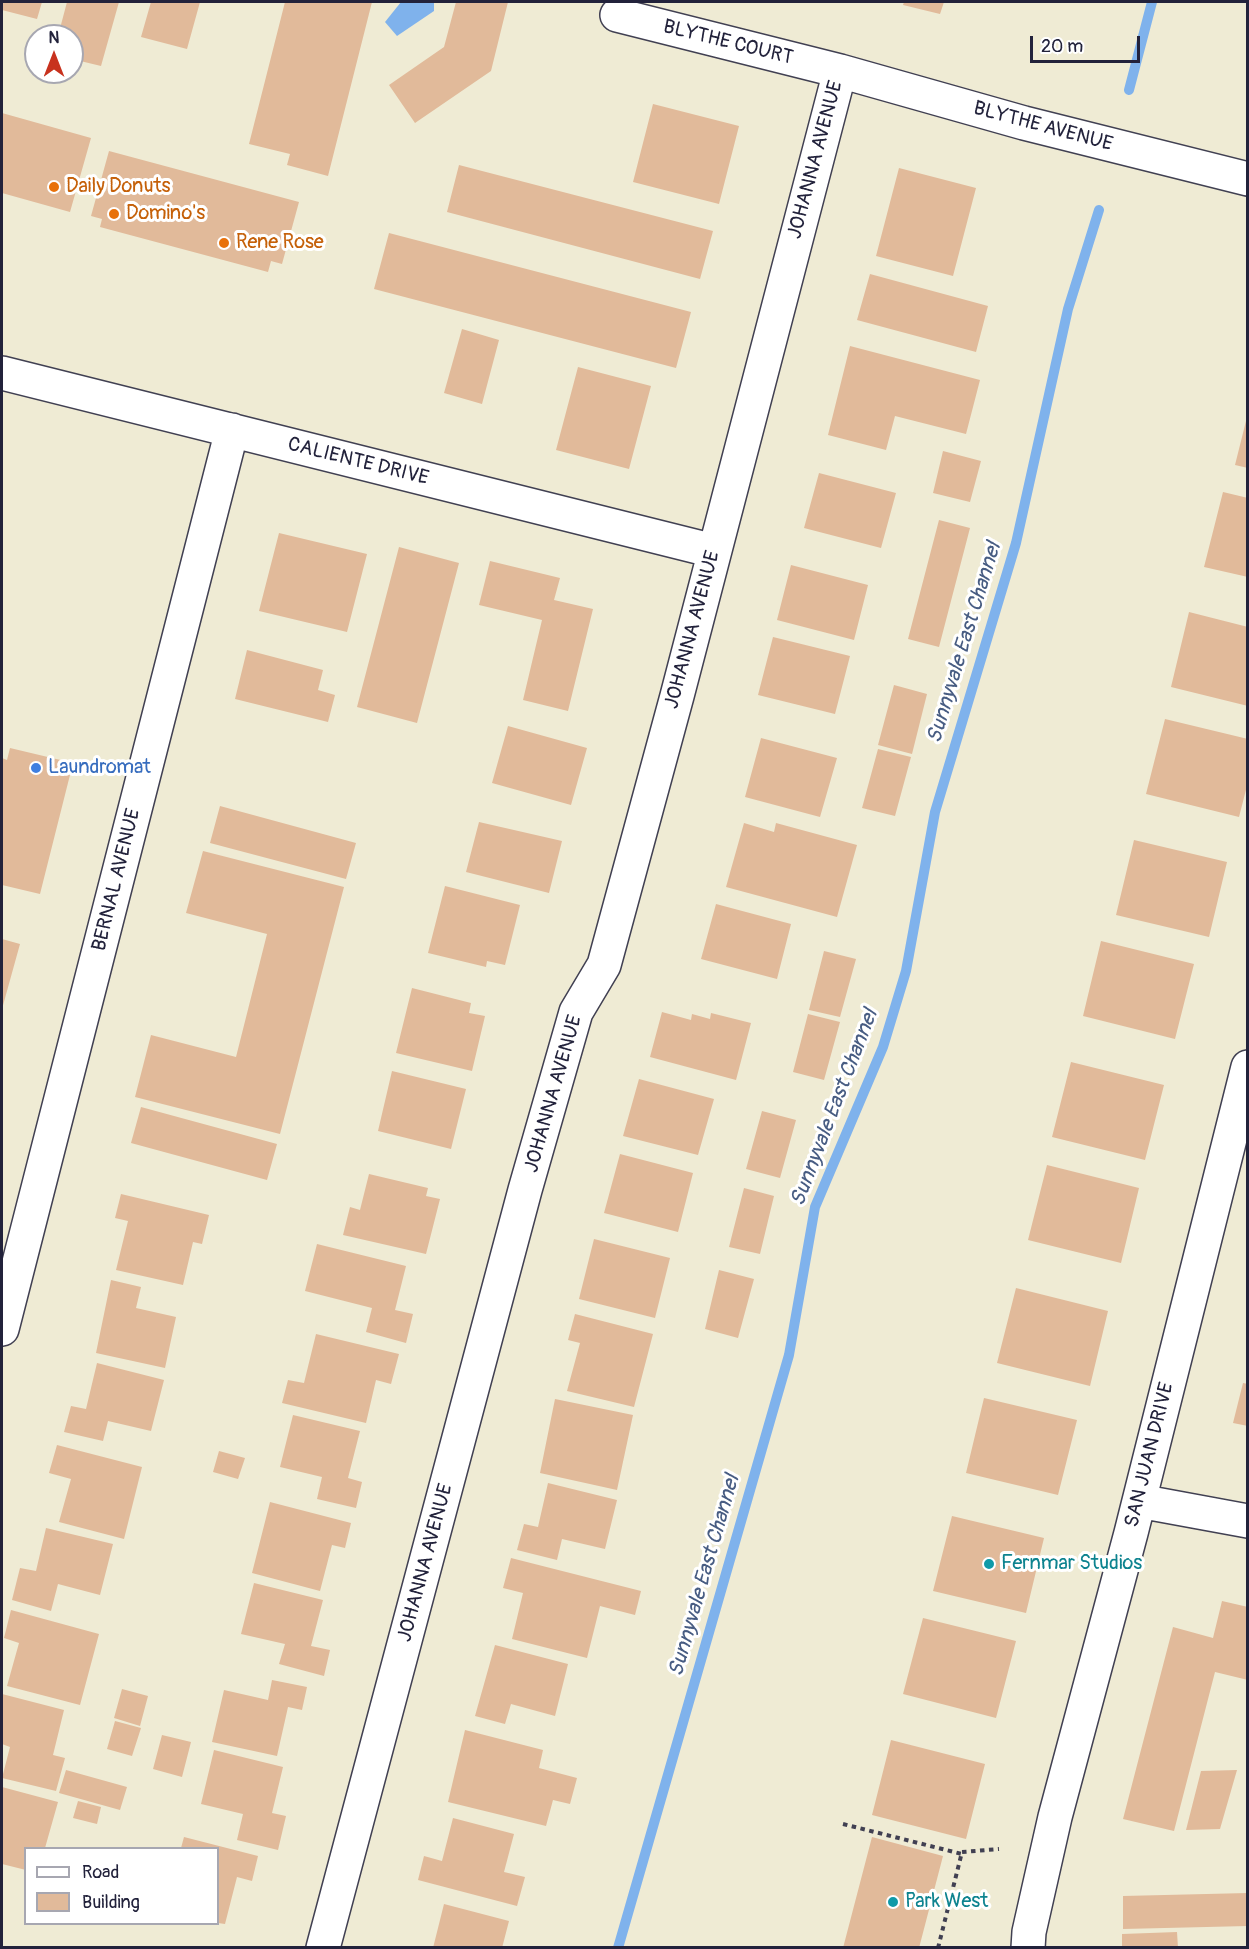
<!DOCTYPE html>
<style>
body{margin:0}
#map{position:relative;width:1249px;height:1949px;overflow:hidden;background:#efebd4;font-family:Pangolin,sans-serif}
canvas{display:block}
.frame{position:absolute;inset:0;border:3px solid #22223b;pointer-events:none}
.legend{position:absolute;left:24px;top:1847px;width:195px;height:78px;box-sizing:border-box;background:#fff;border:2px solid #a7a7b1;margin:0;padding:8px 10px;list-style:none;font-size:18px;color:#22223b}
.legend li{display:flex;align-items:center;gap:12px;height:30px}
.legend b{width:30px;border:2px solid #a7a7b1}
.north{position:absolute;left:24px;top:24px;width:60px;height:60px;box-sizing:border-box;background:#fff;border:2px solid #a7a7b1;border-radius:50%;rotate:0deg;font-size:16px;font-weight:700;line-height:24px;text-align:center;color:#22223b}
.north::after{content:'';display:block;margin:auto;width:21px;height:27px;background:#c8321e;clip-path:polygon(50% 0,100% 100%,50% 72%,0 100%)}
.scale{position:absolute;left:1030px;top:36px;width:110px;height:27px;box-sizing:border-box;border:3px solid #22223b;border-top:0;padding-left:8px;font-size:18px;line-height:21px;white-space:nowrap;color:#22223b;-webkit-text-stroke:4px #fff;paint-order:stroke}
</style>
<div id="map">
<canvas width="1249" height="1949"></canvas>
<div class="frame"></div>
<ul class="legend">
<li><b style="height:8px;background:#fff"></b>Road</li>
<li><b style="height:16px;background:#e1ba9a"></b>Building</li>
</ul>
<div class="north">N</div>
<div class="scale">20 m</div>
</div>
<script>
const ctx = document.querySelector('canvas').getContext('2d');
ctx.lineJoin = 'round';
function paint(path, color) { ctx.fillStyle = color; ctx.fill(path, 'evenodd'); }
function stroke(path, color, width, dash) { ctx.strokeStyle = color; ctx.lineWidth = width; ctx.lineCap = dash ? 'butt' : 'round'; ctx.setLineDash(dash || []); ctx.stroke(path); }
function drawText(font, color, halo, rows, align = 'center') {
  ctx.font = font + ' Pangolin,sans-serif'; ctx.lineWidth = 6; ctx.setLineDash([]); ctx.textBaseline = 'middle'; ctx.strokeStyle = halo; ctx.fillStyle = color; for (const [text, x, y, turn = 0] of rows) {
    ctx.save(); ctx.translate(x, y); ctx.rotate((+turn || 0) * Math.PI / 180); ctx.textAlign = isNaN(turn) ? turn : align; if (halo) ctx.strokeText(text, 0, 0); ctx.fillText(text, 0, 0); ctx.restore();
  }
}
paint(new Path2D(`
 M401 2H434V11L397 36 385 22Z`), '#7fb2ec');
stroke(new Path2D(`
 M1129 90 1152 2
 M618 1948 789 1355 815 1207 883 1047 906 971 935 812 1016 543 1068 309 1099 210`), '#7fb2ec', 10);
paint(new Path2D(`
 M2 2H42L37 19 2 10Z
 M67 2H119L101 66 72 59V36H58Z
 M151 2H200L187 49 141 37Z
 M285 2H372L328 176 287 165 290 154 249 144Z
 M456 2H508L491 71 415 123 389 85 444 47Z
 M904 2H944L940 14 903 5Z
 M653 104 739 126 719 204 633 182Z
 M2 113 91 138 70 212 2 193Z
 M109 151 299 202 282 264 271 261 268 272 100 227 102 219 91 216Z
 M459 165 713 231 700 279 447 212Z
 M899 168 976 188 953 276 876 256Z
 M389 233 691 312 676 368 374 289Z
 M870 274 988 306 976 352 857 320Z
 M462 329 499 340 482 404 444 393Z
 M850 346 980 380 966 434 895 416 886 450 828 435Z
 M578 367 651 386 629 469 556 450Z
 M1247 417H1248V468L1235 465Z
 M943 451 981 461 970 502 933 493Z
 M819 473 896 493 881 548 804 528Z
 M1223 492 1248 498V577L1204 567Z
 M939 520 970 528 939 647 908 639Z
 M279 533 367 554 347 632 259 611Z
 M399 547 459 563 417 723 357 707Z
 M490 561 560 578 554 600 593 609 568 711 523 700 542 620 479 605Z
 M791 565 868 585 854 640 777 620Z
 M1189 612 1248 627V706L1171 687Z
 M773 637 850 656 835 714 758 695Z
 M247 650 323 670 318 690 335 695 328 722 235 699Z
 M894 685 927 694 912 754 878 745Z
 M1165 719 1248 739V782L1239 817 1146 794Z
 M508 726 587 748 571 805 492 783Z
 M761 738 837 758 820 817 745 797Z
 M10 748 73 763 40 894 2 885V758L7 760Z
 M878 749 911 757 895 816 862 808Z
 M220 806 356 843 346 879 210 843Z
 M479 822 562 841 549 893 466 872Z
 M744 823 774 832 776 823 857 845 837 917 726 887Z
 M1134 840 1227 862 1209 937 1116 915Z
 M203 851 344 887 280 1134 135 1097 151 1035 236 1057 267 934 186 913Z
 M445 886 520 905 505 965 487 961 486 967 428 953Z
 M716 904 791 924 777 979 701 959Z
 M2 939 20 944 2 1009Z
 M1101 941 1194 964 1175 1039 1083 1016Z
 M824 951 856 959 840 1017 809 1010Z
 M412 988 471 1003 469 1013 485 1016 472 1071 396 1053Z
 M662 1012 691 1020 692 1014 710 1019 711 1013 751 1023 736 1080 650 1057Z
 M808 1014 840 1022 824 1080 793 1072Z
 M1071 1062 1164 1085 1145 1160 1052 1137Z
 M392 1071 466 1089 451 1149 378 1131Z
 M639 1079 714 1099 698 1155 623 1136Z
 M141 1107 277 1144 267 1180 131 1143Z
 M762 1111 796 1120 780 1178 746 1169Z
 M620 1154 693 1173 678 1232 604 1213Z
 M1047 1165 1139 1188 1121 1263 1028 1240Z
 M369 1174 428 1188 426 1196 440 1199 426 1254 343 1235 350 1207 360 1210Z
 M744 1188 774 1196 760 1254 729 1247Z
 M121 1194 209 1215 202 1244 193 1242 183 1285 116 1270 128 1221 115 1218Z
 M594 1239 670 1258 655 1318 579 1299Z
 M317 1244 406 1266 395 1310 413 1314 406 1343 366 1332 372 1308 305 1291Z
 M719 1270 754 1279 738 1338 705 1329Z
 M111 1280 141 1287 136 1308 176 1317 165 1368 96 1353Z
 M1016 1288 1108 1311 1090 1386 997 1363Z
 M575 1314 653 1334 634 1407 567 1391 580 1343 568 1340Z
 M316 1334 399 1354 391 1384 376 1380 366 1423 282 1403 288 1380 304 1383Z
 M97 1363 164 1380 151 1431 108 1421 103 1441 64 1432 71 1406 86 1409Z
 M1243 1383 1248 1384V1426L1233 1423Z
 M984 1398 1077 1420 1058 1495 966 1473Z
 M555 1399 633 1415 617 1490 540 1473Z
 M293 1415 360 1431 348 1478 362 1482 356 1508 317 1499 322 1477 280 1467Z
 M57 1445 142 1467 124 1539 59 1522 71 1479 49 1473Z
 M219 1451 245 1458 238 1479 213 1472Z
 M548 1483 617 1500 605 1549 562 1539 557 1560 517 1550 524 1524 538 1527Z
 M270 1502 351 1523 345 1548 332 1545 320 1591 252 1573Z
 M952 1516 1044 1538 1026 1613 933 1591Z
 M46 1528 113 1544 100 1595 58 1584 51 1611 12 1600 20 1568 36 1571Z
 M511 1558 641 1591 635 1615 600 1606 587 1658 512 1639 523 1593 503 1588Z
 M254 1583 323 1600 311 1646 330 1650 324 1676 279 1664 285 1644 241 1634Z
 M1222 1601 1248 1607V1680L1215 1672 1174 1831 1123 1819 1173 1627 1213 1638Z
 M11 1610 99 1634 80 1705 7 1686 19 1643 4 1638Z
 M923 1618 1016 1641 996 1718 903 1694Z
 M495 1645 568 1664 555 1716 511 1704 505 1724 475 1716Z
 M272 1680 307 1687 302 1710 288 1707 277 1756 212 1742 224 1690 268 1700Z
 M122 1689 148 1696 140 1726 114 1718Z
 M2 1694 64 1710 53 1755 65 1758 56 1791 2 1778 10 1747 2 1744Z
 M115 1721 141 1728 132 1756 107 1749Z
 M465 1730 543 1750 539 1768 577 1778 570 1804 553 1800 546 1826 448 1802Z
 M162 1735 191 1742 182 1777 153 1769Z
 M891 1740 985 1764 966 1839 872 1815Z
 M214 1750 283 1767 272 1813 286 1816 278 1850 237 1840 243 1814 201 1804Z
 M66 1770 127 1787 120 1810 59 1793Z
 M1237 1770 1220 1829 1186 1830 1201 1771Z
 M2 1787 58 1802 45 1848H26V1870L2 1864Z
 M78 1801 101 1807 97 1824 73 1818Z
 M453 1818 514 1834 504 1872 525 1877 517 1906 418 1880 424 1856 442 1861Z
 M184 1837 258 1856 252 1881 237 1877 225 1924 218 1923V1848H181Z
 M872 1837 943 1856 919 1948H843Z
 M1248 1893V1926L1123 1929V1896Z
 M444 1904 509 1921 502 1948H433Z
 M1177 1932 1178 1948H1122V1934Z`), '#e1ba9a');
const minor = new Path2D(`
 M617 15 840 71 1024 123 1248 179
 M2 373 714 551
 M2 1329 232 430
 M1139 1501 1248 1521
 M323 1948 525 1190 576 1012 604 965 677 696 840 71
 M1028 1948 1029 1932 1055 1817 1131 1533 1248 1067`);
stroke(minor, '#414052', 36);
stroke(new Path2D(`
 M843 1824 962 1854
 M938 1948 962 1852 999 1849`), '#414052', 4, [4.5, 4.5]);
stroke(minor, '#fff', 33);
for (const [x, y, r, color] of [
 [54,187,6,"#e8710a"],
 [114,214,6,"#e8710a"],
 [224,243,6,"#e8710a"],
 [36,768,6,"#3f7fe0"],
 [989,1564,6,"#0f9aa8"],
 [893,1902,6,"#0f9aa8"]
]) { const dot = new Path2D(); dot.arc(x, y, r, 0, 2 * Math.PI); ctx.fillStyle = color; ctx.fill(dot); stroke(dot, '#fff', 2); }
drawText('20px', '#22223b', '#fff', [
 ["BLYTHE COURT",728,43,14],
 ["BLYTHE AVENUE",1043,127,15],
 ["JOHANNA AVENUE",816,160,-75],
 ["CALIENTE DRIVE",358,462,14],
 ["JOHANNA AVENUE",693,630,-75],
 ["BERNAL AVENUE",117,880,-76],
 ["JOHANNA AVENUE",554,1094,-74],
 ["SAN JUAN DRIVE",1150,1455,-76],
 ["JOHANNA AVENUE",426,1563,-75]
]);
drawText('20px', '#c56008', '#fff', [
 ["Daily Donuts",66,187],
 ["Domino's",126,214],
 ["Rene Rose",236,243]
], 'left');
drawText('20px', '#366cbe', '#fff', [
 ["Laundromat",48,768]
], 'left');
drawText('20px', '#0d838f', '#fff', [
 ["Fernmar Studios",1001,1564],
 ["Park West",905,1902]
], 'left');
drawText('italic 21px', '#475c82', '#fff', [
 ["Sunnyvale East Channel",965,643,-73],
 ["Sunnyvale East Channel",835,1108,-69],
 ["Sunnyvale East Channel",705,1576,-74]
]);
</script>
